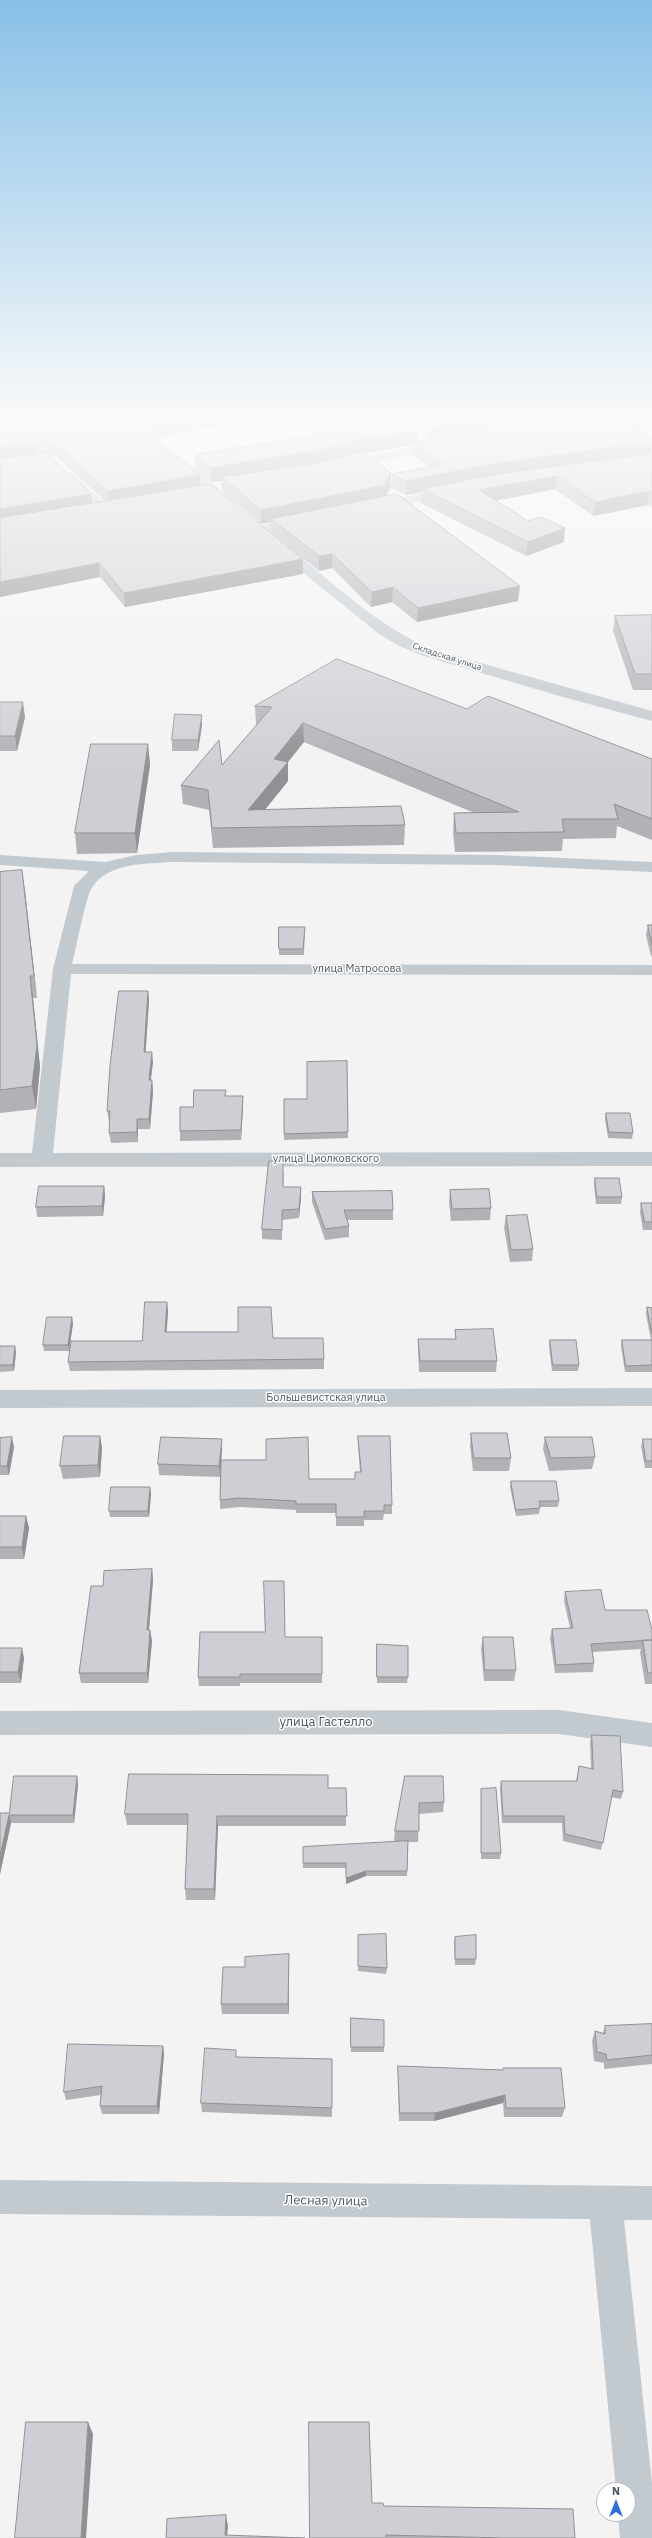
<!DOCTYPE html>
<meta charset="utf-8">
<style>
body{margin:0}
#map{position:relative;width:652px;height:2538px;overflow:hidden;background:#f4f3f3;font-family:"IBM Plex Sans",sans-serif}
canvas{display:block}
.north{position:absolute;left:596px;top:2482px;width:40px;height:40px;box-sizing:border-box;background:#fff;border:1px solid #b7bbbf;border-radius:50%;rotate:0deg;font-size:11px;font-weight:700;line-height:16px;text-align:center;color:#4c555e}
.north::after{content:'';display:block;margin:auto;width:14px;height:18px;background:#2b6fd6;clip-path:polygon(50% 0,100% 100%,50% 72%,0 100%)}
</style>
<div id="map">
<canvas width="652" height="2538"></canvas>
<div class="north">N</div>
</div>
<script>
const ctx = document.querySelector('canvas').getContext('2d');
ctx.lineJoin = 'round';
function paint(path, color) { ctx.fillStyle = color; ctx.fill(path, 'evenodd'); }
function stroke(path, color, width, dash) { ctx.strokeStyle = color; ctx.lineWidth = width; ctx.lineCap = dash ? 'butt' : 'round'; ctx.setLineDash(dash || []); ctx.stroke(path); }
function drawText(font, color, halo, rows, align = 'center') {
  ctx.font = font + ' "IBM Plex Sans",sans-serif'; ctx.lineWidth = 3; ctx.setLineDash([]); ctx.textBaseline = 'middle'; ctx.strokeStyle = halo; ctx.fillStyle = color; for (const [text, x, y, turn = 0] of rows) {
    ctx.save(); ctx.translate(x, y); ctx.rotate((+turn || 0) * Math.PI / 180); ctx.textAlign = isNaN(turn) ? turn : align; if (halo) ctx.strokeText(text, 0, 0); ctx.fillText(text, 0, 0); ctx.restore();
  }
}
paint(new Path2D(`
 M116 421H132L143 427 233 500 235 503 233 506H225L135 431Z
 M618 421H632L652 435V444Z
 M443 440 447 442V446L344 469 338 465 344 461Z
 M70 473 74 474 110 508 112 511 110 514H102L66 480 64 477 66 474Z
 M451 487 457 491 455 494 377 511 371 507 377 503Z
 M300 518 304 519 306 522 304 525 258 534 252 530 258 526Z
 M281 544 286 545C333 583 378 627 434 650L652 711V721L563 697 424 656 399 646 379 634 276 551 274 548 276 545Z
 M173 852 497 855 652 862V872L497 865 173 862C147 864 110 862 93 886 86 894 76 950 72 964L652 965V975L71 974 53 1153 652 1152V1166L0 1167V1153H32L53 969 74 886 89 871 0 865V855L105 862 136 855Z
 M652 1388V1406L0 1408V1390Z
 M559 1710 652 1723V1747L559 1734 0 1735V1711Z
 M0 2180 652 2186V2220H624L652 2483V2538H620L618 2514H628V2490H616L590 2219 0 2214Z`), '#c2c9cf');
paint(new Path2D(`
 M0 421 142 431 171 459 200 475V485L303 559V574L125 607 100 577 0 597ZM51 456H56L105 501 92 503Z
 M135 421H251L158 437Z
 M309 421H407L418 441 430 439 421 431V421H637L639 423 638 432 652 442 651 454H652V507L648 505 593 516 555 489 496 501 528 521 564 542 526 556 421 503 422 492 406 495 391 488 392 474 429 467 413 455V445L365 453 391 473V487L386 496 518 601 417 622 392 602 371 607 332 568 319 571 271 533V522L261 524 222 491V481L211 482 195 469V455L318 434 310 428Z
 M652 615V690H633L613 631 615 616Z
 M0 702 25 717 17 751H0Z
 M255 706 467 709 652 759V840L617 826 616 838 563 839 562 851 455 852 453 832 454 813 472 812 304 742 288 762V781L265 810 405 825 404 845 213 848 209 810 183 804 181 785 222 765 257 725H256Z
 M202 715V725L198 751H172V740Z
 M148 744 150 765 137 853 77 854 75 833Z
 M0 872 25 891 37 998H33L40 1067 36 1109 0 1113Z
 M648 925H652V956H651L646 935Z
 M305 933 304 955H279V949Z
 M148 991 149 1001 145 1052 153 1062 151 1080H152L153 1091 150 1129H138V1142L111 1143 109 1133 110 1121H109L107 1111Z
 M347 1061 348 1138 284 1140V1099H307Z
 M226 1096H243V1106L241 1140 180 1141V1131L193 1107Z
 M606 1113 633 1133 632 1139 608 1138 605 1119Z
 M284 1172 283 1187H301V1197L299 1218 282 1220V1240L262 1239V1229Z
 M595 1178 622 1197 621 1204H596L594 1184Z
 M104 1186 105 1196 103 1216 37 1217 36 1207Z
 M450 1190 491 1208 490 1220 451 1221 449 1202Z
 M312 1192 393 1210V1220H347L349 1226V1237L325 1240 312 1202Z
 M641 1203H652V1230H643L640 1212Z
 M506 1216 533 1249 532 1261 510 1262 504 1228Z
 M167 1302 168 1312 166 1332 273 1338 324 1359V1369L70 1371 68 1362 142 1341Z
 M647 1307 652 1308V1372H625L621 1346 622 1340H651L646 1314Z
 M73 1323 69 1351H44L43 1345Z
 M455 1330 497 1361 496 1372H419L418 1350V1339H455Z
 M550 1340 579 1365 578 1371H552L549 1346Z
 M0 1346 16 1352 14 1371 0 1372Z
 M471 1433 511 1458 509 1471H473L470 1446Z
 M100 1436 102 1448 100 1477 63 1479 60 1466Z
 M358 1436 392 1505V1514H384L383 1520H364V1526H336V1513H296V1510L240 1507 220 1509V1477L159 1475 158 1464 222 1449 221 1460 309 1479H355L360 1472 358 1446Z
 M545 1437 595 1457 592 1469 549 1471 543 1449Z
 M0 1438 14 1447 9 1475H0Z
 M643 1439H652V1468H645L641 1446Z
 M511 1481 559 1501 558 1507H540L539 1514 516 1516 510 1487Z
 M150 1487 151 1494 149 1517H110L109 1511Z
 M0 1516H26L29 1528 24 1559H0Z
 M152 1569 153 1580 149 1630H150L152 1641 148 1683H81L79 1673 103 1586Z
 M565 1592 605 1610 652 1640V1684H645L640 1652 641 1649 592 1652 594 1663 593 1672 555 1673 550 1638 552 1629 570 1628 564 1601Z
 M285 1637H322V1683H240V1686H199L198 1677Z
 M483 1637 516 1670 514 1681H484L481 1649Z
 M377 1644 408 1677 407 1683H377Z
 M0 1648 24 1658 21 1683H0Z
 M592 1735 623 1792 621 1799 611 1797 601 1850 563 1841 562 1823H502L500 1788 501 1781H576L579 1766 591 1769 590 1742Z
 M77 1776 78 1785 74 1823H11L0 1874V1813H9Z
 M405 1776 444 1802 443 1812 419 1814 418 1842H408L407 1876H366L346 1884V1868H303V1847L394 1842 395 1831Z
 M328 1788H346V1826H218L215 1900H186L185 1889 188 1825H127L125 1814Z
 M481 1789 501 1853 500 1859H481Z
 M358 1935 387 1968 386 1974 358 1971Z
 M455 1937 476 1959 475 1965H455L454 1942Z
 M289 1965V2014H222L221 2004 245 1967Z
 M351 2018 384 2047V2052H351Z
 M652 2024V2064L604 2069V2063L594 2061 592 2041 595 2031 603 2033 605 2026Z
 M163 2046 164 2054 159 2114H102L100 2106 101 2095 66 2100 64 2092Z
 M236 2050V2057L332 2059V2117L202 2112 201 2103Z
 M398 2066 503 2070V2068L565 2108 562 2117H504L503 2103 434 2121H399L398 2074Z
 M372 2503 384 2506 575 2538H310Z`), '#b0b2b6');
paint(new Path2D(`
 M173 421H251L158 437 157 424Z
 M469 421H553L432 440 433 427Z
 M639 423 637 436 628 425Z
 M139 427H142L143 440Z
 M418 430V444L413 442V445L354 455V458L222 477V481L211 482V468L351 441Z
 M33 442 35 456 0 461V448Z
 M652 442 651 456 422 489V492L406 495V481L498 463Z
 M391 473V487L386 495V499L271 519V522L261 524V510L384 484Z
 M200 475 201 489 108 504 107 491Z
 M557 476 555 489 479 504V490Z
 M649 491 648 505 593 516 595 502Z
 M91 494 93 508 0 523V509Z
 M565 528 564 542 526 556 528 542Z
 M332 554V568L319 571V556Z
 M303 559V574L125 607 124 593Z
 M99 563 100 577 0 597V582Z
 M520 586 518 601 417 622 418 608Z
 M393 587 392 602 371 607 372 592Z
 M23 702 25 717 17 751 15 736Z
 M202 715V725L198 751V740Z
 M303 723 304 742 275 778 288 762V781L250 828 248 810 274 759Z
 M148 744 150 765 137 853 135 833Z
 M22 870 25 891 37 998 34 976Z
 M30 976 33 998 40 1067 36 1109 32 1086Z
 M148 991 149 1001 145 1062 144 1052Z
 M152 1052 153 1062 149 1091V1080Z
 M152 1080 153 1091 150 1129 149 1119Z
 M243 1096V1106L241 1140V1130Z
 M137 1119 138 1129V1142L137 1132Z
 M104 1186 105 1196 103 1216 102 1206Z
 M301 1187V1197L299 1218V1209Z
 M167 1302 168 1312 166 1342 165 1332Z
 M72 1317 73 1323 69 1351 68 1345Z
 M15 1346 16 1352 14 1371 13 1365Z
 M100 1436 102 1448 100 1477 98 1465Z
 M12 1437 14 1447 9 1475 7 1466Z
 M222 1439V1449L220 1477 219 1466Z
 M150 1487 151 1494 149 1517 148 1511Z
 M26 1516 29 1528 24 1559 22 1547Z
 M152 1569 153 1580 148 1641 147 1630Z
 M150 1630 152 1641 148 1683 147 1673Z
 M22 1648 24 1658 21 1683 18 1672Z
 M77 1776 78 1785 74 1823 73 1815Z
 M9 1815 11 1823 0 1874V1856Z
 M217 1816 218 1826 215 1900 214 1889Z
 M366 1871V1876L346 1884V1878Z
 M289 1954V2014L288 2004Z
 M163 2046 164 2054 159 2114 157 2106Z
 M505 2095 503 2103 434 2121 435 2113Z
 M88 2422 93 2434 86 2538H81Z
 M226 2515 228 2526 227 2538 225 2535Z`), '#909194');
const building = new Path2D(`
 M0 421H135L142 427H139L171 459 179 458 200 475 107 491 55 443 33 442 0 448Z
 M153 421H173L157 424Z
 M318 421H407L418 430 351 441 354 444 211 468 195 455 332 432Z
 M426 421H469L433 427Z
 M535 421H637L639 423 628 425 652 442 498 463 406 481 392 474 444 464 413 442Z
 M364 452 391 473 384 484 386 485 261 510 222 477 312 464Z
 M47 453 91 494 0 509V459Z
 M652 454V493L649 491 595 502 557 476 479 490 528 521 541 517 565 528 528 542 422 489 498 474Z
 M210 484 303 559 124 593 99 563 0 582V518Z
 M397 494 520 586 418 608 393 587 372 592 332 554 319 556 271 519Z
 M652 615V674H635L615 616Z
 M337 659 467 709 488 696 652 759V819L614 804 618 819H562L564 832 456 833 454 813 519 812 303 723 274 759 288 762 248 810 401 806 405 825 212 828 208 790 181 785 219 740 222 765 272 707 255 706Z
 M0 702H23L15 736H0Z
 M175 714 202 715 198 740H172Z
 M91 744H148L135 833H75Z
 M22 870 34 976H30L37 1045 32 1086 0 1090V872Z
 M648 925H652V944Z
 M279 927H305L303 949H279Z
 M119 991H148L144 1052H152L149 1080H152L149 1119H137V1132L109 1133 110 1111H107L110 1066Z
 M347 1061 348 1132 284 1134V1099H307V1062Z
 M194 1090H226L225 1096H243L241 1130 180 1131V1107H193Z
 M606 1113H630L633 1133 609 1132Z
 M269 1161 283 1162V1187H301L299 1209 282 1210V1230L262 1229Z
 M595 1178H619L622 1197H597Z
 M39 1186H104L102 1206 36 1207Z
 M489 1189 491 1208 452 1209 450 1190Z
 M392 1191 393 1210H344L349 1226 325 1229 312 1192Z
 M641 1203H652V1222H645Z
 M527 1215 533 1249 511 1250 506 1216Z
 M145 1302H167L165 1332H238V1307H271L273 1338H323L324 1359 68 1362 71 1341H142Z
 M647 1307 652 1308V1333Z
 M47 1317H72L68 1345H43Z
 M493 1329 497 1361H420L418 1339H456L455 1330Z
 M550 1340H576L579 1365H553Z
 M622 1340H652V1365L626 1366Z
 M0 1346H15L13 1365H0Z
 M471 1433H507L511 1458H474Z
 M64 1436H100L98 1465 60 1466Z
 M358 1436H390L392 1505H384V1511H364V1517H336V1504H296V1501L240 1498 220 1500 221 1460H266V1439L308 1437 309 1479H355V1472H361Z
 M12 1437 7 1466H0V1438Z
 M161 1437 222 1439 219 1466 158 1464Z
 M545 1437H592L595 1457 551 1458Z
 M643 1439H652V1461H646Z
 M511 1481H556L559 1501H539L540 1508 516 1510Z
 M111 1487H150L148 1511H109Z
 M0 1516H26L22 1547H0Z
 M152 1569 147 1630H150L147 1673H79L91 1586H103L104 1571Z
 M264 1581H284L285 1637H322V1674H240V1677H198L200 1632H265Z
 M601 1590 605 1610H647L652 1630V1640L591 1644 594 1663 556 1665 552 1629 573 1628 565 1592Z
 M483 1637H513L516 1670H485Z
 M643 1640H652V1673H648Z
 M377 1644 408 1646V1677H377Z
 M0 1648H22L18 1672H0Z
 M592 1735 620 1736 623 1792 613 1790 603 1843 565 1834 564 1816H503L501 1781H577L579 1766 593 1769Z
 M129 1774 328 1775V1788H346L347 1816H217L214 1889H185L188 1814H125Z
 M14 1776H77L73 1815H9L0 1856V1813H9Z
 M405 1776H443L444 1802 419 1803V1831H395Z
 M496 1788 501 1853H481V1789Z
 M408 1841 407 1871H366L346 1878V1863H303V1847Z
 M386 1934 387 1968 358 1966V1935Z
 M476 1935V1959H455V1937Z
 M289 1954 288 2004H221L223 1967H245V1957Z
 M351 2018 384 2020V2047H351Z
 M652 2024V2055L607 2060 606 2054 597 2052 595 2031 605 2034V2026Z
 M68 2044 163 2046 157 2106H100L102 2086 64 2092Z
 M205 2048 236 2050V2057L332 2059V2108L201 2103Z
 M398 2066 503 2070V2068H561L565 2108H506L505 2095 435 2113H400Z
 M26 2422H88L81 2538H15Z
 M309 2422H369L372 2503H383L384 2506 573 2509 575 2538H504L386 2535V2538H310Z
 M226 2515 225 2535 305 2538H166L167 2519Z`);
paint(building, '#cdcfd4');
stroke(building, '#909194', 1);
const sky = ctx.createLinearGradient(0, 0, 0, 777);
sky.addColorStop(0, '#88c0e7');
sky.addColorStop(0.54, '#fafafa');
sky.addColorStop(1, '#fafafa00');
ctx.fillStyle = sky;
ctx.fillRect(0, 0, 652, 777);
drawText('9px', '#4c555e', '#fff', [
 ["Складская улица",447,657,18]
]);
drawText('11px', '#4c555e', '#fff', [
 ["улица Матросова",357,969],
 ["улица Циолковского",326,1159],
 ["Большевистская улица",326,1398]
]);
drawText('13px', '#4c555e', '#fff', [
 ["улица Гастелло",326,1722],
 ["Лесная улица",326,2201,1]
]);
</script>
